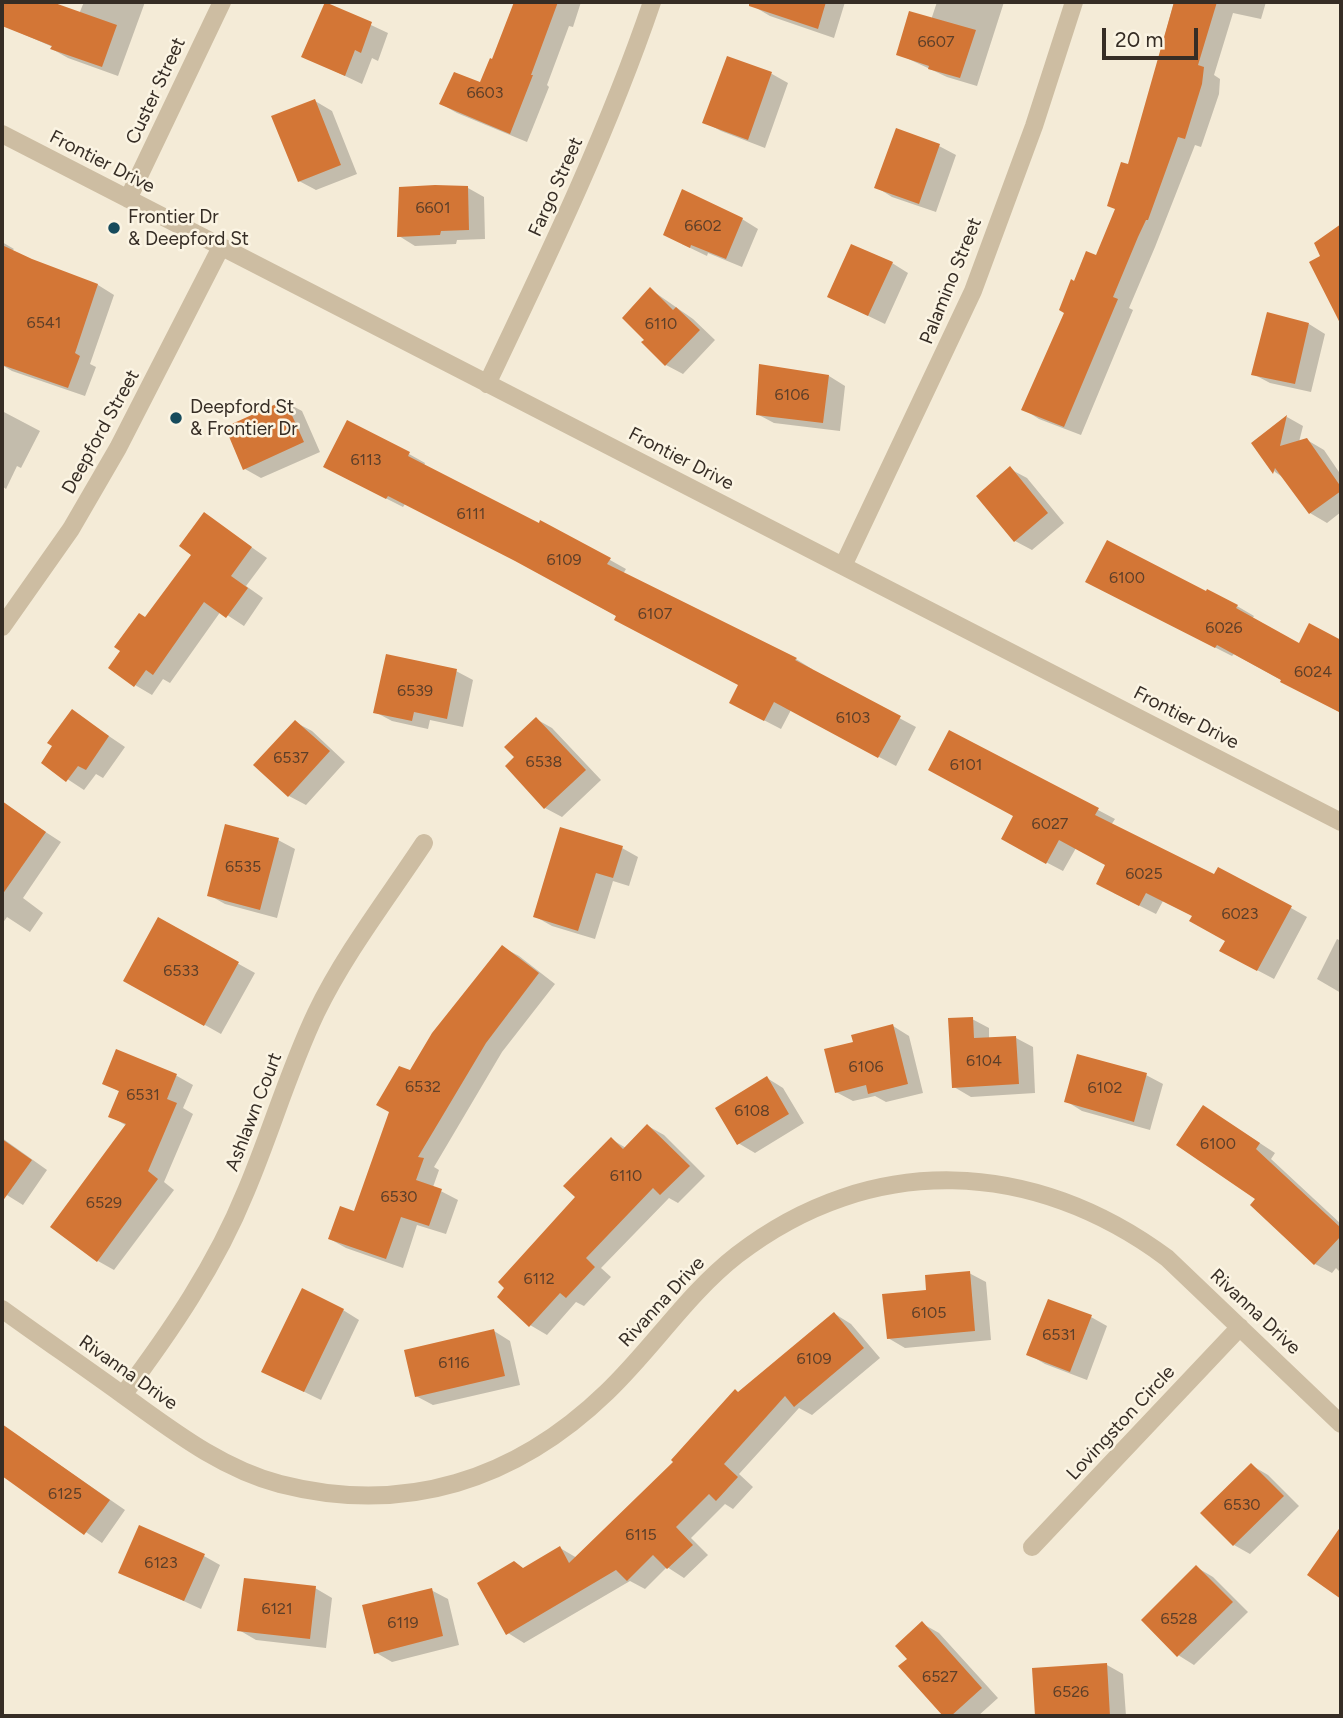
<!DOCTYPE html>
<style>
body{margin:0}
#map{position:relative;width:1343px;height:1718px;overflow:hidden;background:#f4ebd7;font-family:Figtree,sans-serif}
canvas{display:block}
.frame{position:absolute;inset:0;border:4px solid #362d25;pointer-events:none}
.scale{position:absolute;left:1102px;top:28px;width:96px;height:32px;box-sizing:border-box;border:4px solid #362d25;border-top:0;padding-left:9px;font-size:21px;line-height:24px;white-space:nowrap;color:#362d25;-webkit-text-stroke:5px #fbf4e3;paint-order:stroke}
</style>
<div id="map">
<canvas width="1343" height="1718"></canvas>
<div class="frame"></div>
<div class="scale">20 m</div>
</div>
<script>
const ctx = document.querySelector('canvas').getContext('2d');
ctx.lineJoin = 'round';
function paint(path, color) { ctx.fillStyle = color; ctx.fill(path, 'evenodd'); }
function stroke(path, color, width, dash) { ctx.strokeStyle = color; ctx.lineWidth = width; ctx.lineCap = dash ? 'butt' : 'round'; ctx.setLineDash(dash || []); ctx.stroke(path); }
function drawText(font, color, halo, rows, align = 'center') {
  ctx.font = font + ' Figtree,sans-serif'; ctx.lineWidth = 5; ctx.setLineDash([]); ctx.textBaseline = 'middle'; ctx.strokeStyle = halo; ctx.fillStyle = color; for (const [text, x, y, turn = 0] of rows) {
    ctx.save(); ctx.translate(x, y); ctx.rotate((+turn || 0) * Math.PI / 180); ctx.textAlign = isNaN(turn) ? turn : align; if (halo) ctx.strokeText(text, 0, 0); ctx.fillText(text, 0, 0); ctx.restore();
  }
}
paint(new Path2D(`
 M2 2H47L79 14 84 2H145L118 76 68 58 52 49 53 47 2 25Z
 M513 2H581L573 27 569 26 547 85 549 87 527 142 457 113 441 104 480 84 493 61 515 5Z
 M755 2H845L834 38 770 16 753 6Z
 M937 2H1004L977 86 947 77 898 54 931 20Z
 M1174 2H1266L1261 19 1233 13 1214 75 1220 79 1219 94 1201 147 1195 145 1155 247 1129 308 1133 310 1081 435 1039 419 1023 409 1066 313 1075 283 1097 258 1117 210Z
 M326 4 388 33 378 61 372 58 362 84 303 56Z
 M728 58 772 74 788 83 765 148 721 131 704 122Z
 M315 101 332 111 357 174 316 190 299 181Z
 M939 146 956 155 936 212 892 197 876 187Z
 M468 188 484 197 485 239 457 240 456 244 415 246 399 236Z
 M742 219 758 229 742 267 708 253 707 256 682 244Z
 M2 242 14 249 12 251 32 261 98 285 114 295 90 364 96 367 85 396 12 371 2 365V334L15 297 2 290Z
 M892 263 908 273 885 324 829 297Z
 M650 289 693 319 715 340 683 374 666 365 644 342Z
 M1309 324 1325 334 1311 392 1270 383 1253 374Z
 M829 376 845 386 840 431 774 423 757 414Z
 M285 402 302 411 320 452 261 478 245 469Z
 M2 411 40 431 21 468 17 466 6 489 2 486Z
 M1287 417 1303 426 1299 442 1307 440 1324 450 1341 475V512L1327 523 1310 513 1284 478 1275 472 1254 443Z
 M409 454 425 463 424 466 610 560 626 569 623 574 796 659 812 669 811 671 916 727 896 766 791 710 781 729 748 712 740 685 534 570 405 504 403 507 342 476Z
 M1010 469 1027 478 1064 523 1032 550 1015 541 978 496Z
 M204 514 267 558 246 586 263 598 244 626 221 611 170 683 163 679 152 695 135 685 122 651 193 554Z
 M1104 591 1207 594 1237 606 1254 616 1252 619 1300 646 1310 625 1341 642V713L1234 654 1232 656Z
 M456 671 473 680 463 727 430 720 428 729 392 721 375 712Z
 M72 711 125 747 103 778 96 774 84 790 43 763Z
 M536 719 552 728 601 780 562 817 545 808 517 757Z
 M295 722 312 731 345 762 306 805 289 796 256 765Z
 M950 733 1098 810 1115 819 1111 825 1214 877 1291 908 1307 917 1274 979 1238 960 1227 941 1193 916 1163 901 1156 914 1114 893 1107 865 1076 848 1063 871 1019 848 1015 816Z
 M7 807 61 842 23 898 43 913 30 932 7 917 2 924V815Z
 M278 840 295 849 277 918 225 904 209 895Z
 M622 848 638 857 629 886 613 881 595 939 552 926 536 917Z
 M159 920 255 973 221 1034 125 980Z
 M1337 939 1341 941V993L1317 979Z
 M502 947 519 956 555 984 502 1052 434 1167 439 1170 433 1187 458 1200 446 1234 417 1225 403 1268 346 1248 330 1239 355 1213 411 1072Z
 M972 1019 989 1028V1039L1016 1038 1033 1047 1035 1093 971 1097 954 1087Z
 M893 1026 909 1036 923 1093 886 1102 875 1096 853 1101 836 1092 855 1043Z
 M117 1052 177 1076 193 1085 183 1108 193 1114 164 1182 174 1190 114 1270 98 1261 127 1126 110 1116 120 1092 104 1083Z
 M1146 1075 1163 1084 1150 1130 1082 1111 1066 1101Z
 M767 1078 783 1088 804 1123 755 1153 738 1143Z
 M1220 1117 1275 1153 1271 1159 1341 1224V1273L1336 1268 1332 1273 1315 1264 1252 1205 1258 1198Z
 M648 1126 664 1135 705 1176 678 1203 669 1198 601 1268 611 1277 584 1306 576 1302 547 1335 530 1325 577 1197 611 1139 626 1148Z
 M2 1138 47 1170 23 1205 2 1192Z
 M969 1273 986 1282 991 1340 905 1348 888 1338 928 1291Z
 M343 1310 359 1320 321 1400 280 1380Z
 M835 1314 851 1324 880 1358 812 1415 799 1408 739 1474 753 1487 733 1509 725 1504 691 1538 708 1555 684 1578 667 1567 645 1589 630 1581 524 1643 508 1633 524 1570 560 1548 577 1558 676 1462 739 1394Z
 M1091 1317 1107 1326 1087 1380 1045 1364 1028 1354Z
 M494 1331 510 1341 520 1385 433 1405 416 1396Z
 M2 1425 125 1510 102 1543 5 1477 2 1479Z
 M1251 1465 1268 1475 1299 1506 1250 1554 1234 1545Z
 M204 1556 220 1565 201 1609 120 1572Z
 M1196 1567 1213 1577 1248 1612 1194 1665 1178 1655Z
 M315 1588 332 1598 326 1648 256 1640 239 1630Z
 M431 1590 448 1599 459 1645 392 1662 375 1652Z
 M923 1624 939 1633 998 1698 978 1716H945L900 1667 909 1659Z
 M1107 1665 1123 1674 1126 1716H1037L1034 1670Z`), '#0003');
paint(new Path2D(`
 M2 2H52L117 25 102 67 50 49 52 46 2 26Z
 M325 2 372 22 361 53 355 50 345 76 301 57Z
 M514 2H558L531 75H533L510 134 439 104 454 72 480 82 490 58 492 59Z
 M749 2H826L818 29 749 6Z
 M1174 2H1217L1198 65 1204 67 1202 84 1185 139 1178 137 1148 220H1146L1138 237 1113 297 1118 299 1064 427 1021 410 1064 313 1059 310 1071 279 1074 281 1086 251 1096 255 1115 209 1107 206 1121 162 1128 164Z
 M909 11 976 30 960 78 928 69 929 66 896 55Z
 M727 56 772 72 748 140 702 123Z
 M315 99 341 165 298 182 271 116Z
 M896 128 940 144 919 204 874 188Z
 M435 185 468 186 469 230 441 231 440 235 397 237 399 187Z
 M682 189 743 218 726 259 691 245 690 248 663 235Z
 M1341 224V325L1309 262 1320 256 1314 243Z
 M851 244 893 262 868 316 827 297Z
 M2 245 32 259 98 284 75 353 80 356 68 388 2 365Z
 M650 287 673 310 676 307 700 330 665 366 641 342 644 340 622 318Z
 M1267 312 1309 323 1295 384 1251 375Z
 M759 364 829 375 823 423 756 415Z
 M285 400 304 442 243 470 225 427Z
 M1287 415 1280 446 1307 438 1341 487V491L1309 514 1275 468 1273 474 1251 443Z
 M347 420 410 452 408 456 539 523 540 520 611 558 607 564 797 658 795 660 901 716 878 758 774 702 764 721 729 703 738 685 614 620 616 616 515 561 388 496 386 499 323 467Z
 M1010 466 1048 513 1014 542 976 496Z
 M204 512 252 547 231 576 248 588 226 618 204 602 153 675 146 670 134 687 108 668 120 651 114 647 139 613 145 617 191 555 179 546Z
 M1107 540 1206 591 1207 589 1238 605 1236 608 1299 643 1309 623 1341 640V713L1280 682 1281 680 1217 645 1215 648 1085 582Z
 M386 654 457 669 447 719 414 712 412 721 373 713Z
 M72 709 109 736 86 770 78 766 66 782 41 763 52 746 47 743Z
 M536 717 586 770 544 809 505 766 514 757 504 747Z
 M295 720 330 751 288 797 253 765Z
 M949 730 1099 808 1095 815 1214 874 1218 867 1292 906 1257 971 1219 951 1225 941 1189 921 1192 916 1146 893 1139 906 1096 884 1105 865 1059 840 1046 864 1001 839 1013 816 928 770Z
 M2 801 46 832 2 895Z
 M225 824 279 838 260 910 207 896Z
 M560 827 623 846 613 878 596 873 578 931 533 917Z
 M158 917 239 962 204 1026 123 981Z
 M502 945 539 973 486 1043 418 1157 424 1158 416 1180 442 1189 429 1226 401 1217 386 1259 328 1239 340 1206 354 1211 389 1112 376 1105 399 1066 410 1070 432 1033Z
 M973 1017 974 1038 1016 1036 1019 1084 952 1088 948 1018Z
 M893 1024 908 1084 868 1094 866 1085 835 1093 824 1049 853 1042 851 1035Z
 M116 1049 177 1074 167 1099 177 1103 148 1171 158 1179 97 1262 50 1227 126 1124 108 1117 119 1091 102 1084Z
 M1077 1054 1147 1073 1134 1122 1064 1102Z
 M767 1076 789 1114 737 1145 715 1108Z
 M1203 1105 1260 1143 1256 1149 1341 1228V1236L1314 1265 1250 1205 1255 1199 1176 1145Z
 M647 1124 690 1166 660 1195 653 1188 586 1258 595 1267 566 1298 560 1293 529 1327 497 1297 504 1288 498 1282 575 1197 563 1186 611 1137 623 1149Z
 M2 1139 32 1160 2 1202Z
 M970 1271 975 1331 887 1339 882 1294 926 1290 925 1275Z
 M302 1288 344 1309 304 1392 261 1372Z
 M1048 1299 1092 1315 1070 1372 1026 1355Z
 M834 1312 864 1348 794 1407 785 1396 724 1464 738 1477 716 1501 709 1494 676 1527 693 1545 667 1569 653 1555 627 1581 616 1570 506 1635 477 1583 514 1561 523 1568 560 1546 569 1563 673 1462 671 1460 735 1389 738 1392Z
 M494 1329 505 1376 415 1397 404 1350Z
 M2 1424 110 1500 84 1535 2 1476Z
 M1251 1463 1284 1496 1233 1546 1200 1513Z
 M139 1525 205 1554 184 1601 118 1573Z
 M1341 1526V1599L1307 1575Z
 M1196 1565 1233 1602 1177 1657 1141 1620Z
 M244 1578 316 1586 310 1639 237 1631Z
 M432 1588 443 1636 374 1654 362 1605Z
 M922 1621 982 1688 951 1716H943L898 1666 907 1659 895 1646Z
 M1107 1663 1110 1716H1035L1032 1668Z`), '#d37636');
stroke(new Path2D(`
 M2 134 1341 822
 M128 199 222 2
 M487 384C547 258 607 134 652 2
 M843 566 973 291 1034 126 1074 2
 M2 627 71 529 118 448 221 247
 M2 1309C42 1338 83 1366 123 1395 172 1430 220 1468 280 1484 405 1516 516 1480 607 1392 653 1348 687 1294 737 1255 872 1151 1034 1159 1167 1258L1341 1424
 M123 1395C171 1331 216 1265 246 1191 271 1132 288 1072 316 1013 345 953 387 899 424 843
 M1032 1547 1240 1327`), '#cdbda2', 18);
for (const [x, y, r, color] of [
 [114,228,7,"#174b5c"],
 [176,418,7,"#174b5c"]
]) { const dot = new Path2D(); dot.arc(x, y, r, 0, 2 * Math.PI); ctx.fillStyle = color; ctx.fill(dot); stroke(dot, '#fbf4e3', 2.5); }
drawText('16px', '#5d3f29', null, [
 ["6607",936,42],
 ["6603",485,93],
 ["6601",433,208],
 ["6602",703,226],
 ["6541",44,323],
 ["6110",661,324],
 ["6106",792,395],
 ["6113",366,460],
 ["6111",471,514],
 ["6109",564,560],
 ["6100",1127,578],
 ["6107",655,614],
 ["6026",1224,628],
 ["6024",1313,672],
 ["6539",415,691],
 ["6103",853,718],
 ["6537",291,758],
 ["6538",544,762],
 ["6101",966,765],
 ["6027",1050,824],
 ["6535",243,867],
 ["6025",1144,874],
 ["6023",1240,914],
 ["6533",181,971],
 ["6104",984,1061],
 ["6106",866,1067],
 ["6532",423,1087],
 ["6102",1105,1088],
 ["6531",143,1095],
 ["6108",752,1111],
 ["6100",1218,1144],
 ["6110",626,1176],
 ["6530",399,1197],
 ["6529",104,1203],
 ["6112",539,1279],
 ["6105",929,1313],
 ["6531",1059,1335],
 ["6109",814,1359],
 ["6116",454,1363],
 ["6125",65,1494],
 ["6530",1242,1505],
 ["6115",641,1535],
 ["6123",161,1563],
 ["6121",277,1609],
 ["6528",1179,1619],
 ["6119",403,1623],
 ["6527",940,1677],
 ["6526",1071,1692]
]);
drawText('19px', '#362d25', '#fbf4e3', [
 ["Custer Street",156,91,-65],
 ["Frontier Drive",102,162,27],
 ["Fargo Street",556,187,-66],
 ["Palamino Street",951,281,-68],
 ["Deepford Street",101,432,-61],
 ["Frontier Drive",681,459,27],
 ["Frontier Drive",1186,718,27],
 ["Ashlawn Court",254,1112,-69],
 ["Rivanna Drive",662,1302,-47],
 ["Rivanna Drive",1255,1312,43],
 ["Rivanna Drive",128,1373,35],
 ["Lovingston Circle",1121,1423,-47]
]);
drawText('19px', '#362d25', '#fbf4e3', [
 ["Frontier Dr",128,217],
 ["& Deepford St",128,239],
 ["Deepford St",190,407],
 ["& Frontier Dr",190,429]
], 'left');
</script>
